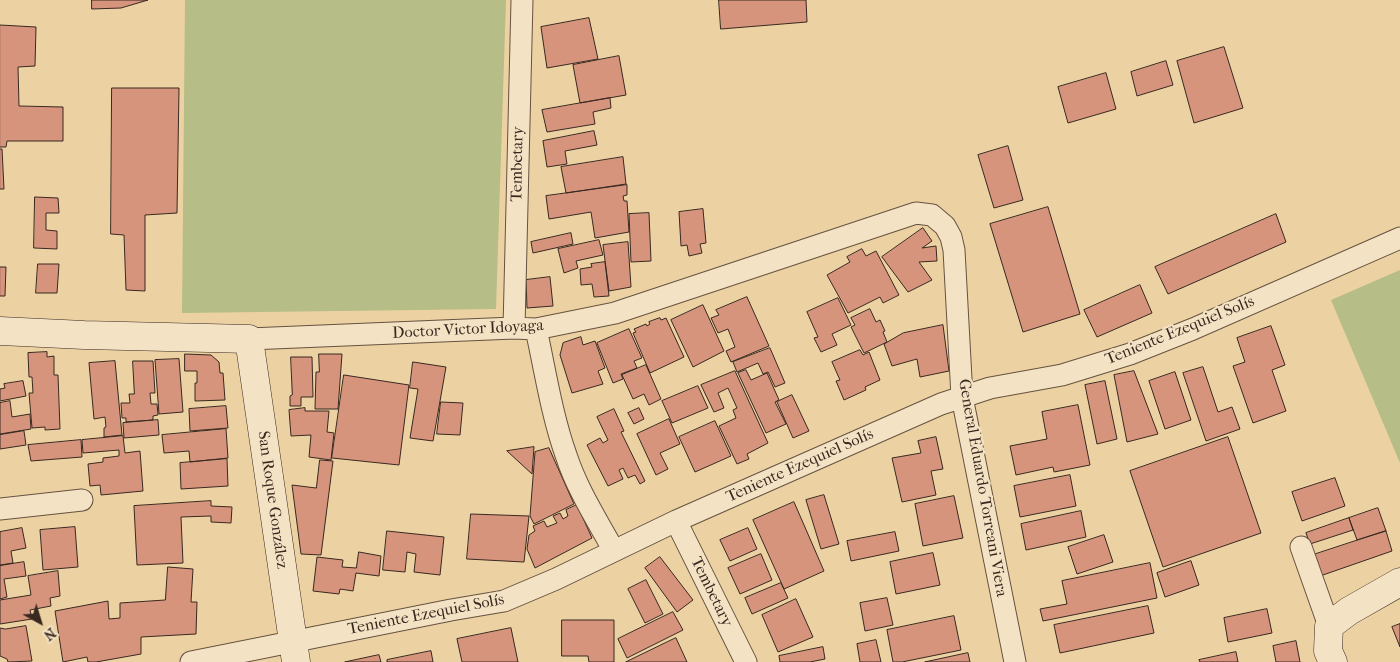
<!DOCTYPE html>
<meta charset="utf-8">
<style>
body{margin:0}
#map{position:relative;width:1400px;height:662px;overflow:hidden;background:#ecd2a2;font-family:"IM FELL French Canon",serif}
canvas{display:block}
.north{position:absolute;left:15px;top:597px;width:50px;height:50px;-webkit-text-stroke:4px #f3e2c3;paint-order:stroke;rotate:141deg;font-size:14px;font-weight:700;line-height:20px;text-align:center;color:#392820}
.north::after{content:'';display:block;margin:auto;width:18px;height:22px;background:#392820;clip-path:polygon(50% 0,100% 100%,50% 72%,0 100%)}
</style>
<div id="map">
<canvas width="1400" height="662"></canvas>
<div class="north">N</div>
</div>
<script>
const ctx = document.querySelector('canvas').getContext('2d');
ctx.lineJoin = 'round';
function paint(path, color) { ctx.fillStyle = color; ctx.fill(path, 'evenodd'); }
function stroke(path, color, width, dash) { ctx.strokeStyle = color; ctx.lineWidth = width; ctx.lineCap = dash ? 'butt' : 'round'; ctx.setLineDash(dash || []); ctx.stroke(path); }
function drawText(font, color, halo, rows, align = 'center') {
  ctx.font = font + ' "IM FELL French Canon",serif'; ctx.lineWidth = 4.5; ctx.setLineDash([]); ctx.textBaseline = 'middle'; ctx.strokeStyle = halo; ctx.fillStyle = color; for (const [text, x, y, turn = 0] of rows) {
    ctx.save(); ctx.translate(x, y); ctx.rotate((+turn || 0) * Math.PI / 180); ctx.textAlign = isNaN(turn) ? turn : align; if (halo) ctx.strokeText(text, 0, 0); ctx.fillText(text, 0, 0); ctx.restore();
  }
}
paint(new Path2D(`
 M185 0H506L496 309 182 313Z
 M1400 270V463L1331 300Z`), '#b6bd86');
const building = new Path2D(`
 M92 0H148L121 8 92 9Z
 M719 0H806L807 22 721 29Z
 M589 18 598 59 547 68 541 27Z
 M0 25 36 27 35 66 18 67 19 106 63 107V141H7L6 147H0Z
 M1224 47 1243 108 1194 123 1177 61Z
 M619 56 626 95 580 103 573 65Z
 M1166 61 1173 85 1137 96 1131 72Z
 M1106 73 1116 109 1068 123 1058 87Z
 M112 88H179L177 213 145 215V291L126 290 124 235 111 234Z
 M610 98 611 108 593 112 595 124 547 132 542 110Z
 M594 131 597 145 565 151 567 164 547 167 543 141Z
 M1008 146 1023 200 994 208 978 155Z
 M0 149H2L4 189H0Z
 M623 157 626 184 566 193 561 167Z
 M627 185V195L623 196 624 201H627L629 232 595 238 591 212 549 219 546 196Z
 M35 197 58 198 59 213H46V230L57 231V249L34 248Z
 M1048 207 1080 314 1023 332 990 224Z
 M703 209 706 243 700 244 702 253 689 256 687 245 681 246 679 212Z
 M649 213 651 261 631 262 629 214Z
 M1276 214 1286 242 1168 294 1155 267Z
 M923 228 932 241 922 248 936 246 937 261 919 262 932 280 908 292 882 257Z
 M571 233 573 244 533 253 531 242Z
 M599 240 603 255 576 261 578 268 564 273 558 249Z
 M628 242 631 287 609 291 603 245Z
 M862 249 866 256 876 251 899 295 883 303 880 297 848 313 827 275 850 262 847 257Z
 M605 262 609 296 594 297 592 284 581 285 580 269 592 267 591 264Z
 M38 264H59L57 293H36Z
 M0 267H6L5 296H0Z
 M550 277 553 306 527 308 526 280Z
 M1140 285 1152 313 1097 337 1084 310Z
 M747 297 769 346 731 362 726 351 735 347 728 329 718 333 711 318 719 315 716 310Z
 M838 298 851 325 832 334 837 345 821 352 814 338 818 337 807 312Z
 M703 305 724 351 693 367 671 320Z
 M870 309 876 322 880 320 885 331 883 332 887 342 864 353 851 327 855 325 851 318Z
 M660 318 661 320 666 318 684 357 650 373 633 333 636 332 634 329 646 324 647 326 650 324 649 322Z
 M943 325 949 371 920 377 917 359 892 366 884 344 903 333Z
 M1271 326 1285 365 1272 370 1286 411 1253 423 1233 366 1245 362 1237 338Z
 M629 329 642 358 634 361 637 368 621 374 623 379 613 383 597 343Z
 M581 337 583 345 595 341 605 368 598 371 603 384 572 393 560 355 563 343Z
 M770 348 785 383 775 387 768 372 763 374 758 363 737 372 733 362Z
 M860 350 863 355 869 352 880 380 865 387 866 390 844 400 836 381 840 380 832 362Z
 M47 352V357L54 356V375H58L60 429 45 430V427L32 428 29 393H33L32 377H29L28 353Z
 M185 354 211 355 219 362 220 373H223L225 400 195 401V383H197V371H185Z
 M319 354H342L338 409H315L316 372H319Z
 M291 357H312L313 397H301V406H290V396L292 395Z
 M179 359 183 412 159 414 155 360Z
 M115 361 122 435 104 437V428L106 427 105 417 94 419 89 363Z
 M133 361H153L155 393H150L151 404H157L158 415 153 416V420L126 422V418H122L121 403H130L129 394H134Z
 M413 362 446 367 433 441 410 438 418 389 410 388Z
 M646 365 661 399 649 405 644 394 633 399 622 375Z
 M1203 367 1218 412 1232 407 1240 429 1206 441 1183 373Z
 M746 370 751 380 767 373 779 400 775 402 786 424 766 433 738 373Z
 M735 371 768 443 747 454 749 459 737 464 719 426 736 418 733 410 737 408 728 388 718 393 724 408 714 412 701 385Z
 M1134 371 1158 434 1127 442 1114 375Z
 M1175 372 1191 420 1165 429 1149 381Z
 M344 375 409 385 399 465 332 458Z
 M23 381 26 396 0 401V389L5 388 4 384Z
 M1105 381 1117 439 1097 444 1085 385Z
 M698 386 708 408 672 423 662 401Z
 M792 395 809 431 793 438 777 402Z
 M10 401 12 417 30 414 31 429 0 434V403Z
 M441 402 463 403 460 435 437 434Z
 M1078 405 1090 465 1054 472 1053 467 1016 475 1010 446 1047 439 1042 412Z
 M226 406 228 428 190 431 189 409Z
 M305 408V411H329L327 432 334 433 331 460 309 457 311 435 291 436 289 410Z
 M639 408 644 419 634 424 628 413Z
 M614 409 624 431 621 432 645 481 640 484 635 475 628 478 623 468 619 470 623 479 608 486 587 445 600 438 603 443 608 440 597 417Z
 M669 419 680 444 660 453 668 469 656 475 637 434Z
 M158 420 159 435 124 438 123 423Z
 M715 421 731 456 695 472 679 437Z
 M226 429 228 458 190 462 189 451 164 453 162 435Z
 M24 431 26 445 0 449V435Z
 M123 436 125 453 140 451 143 491 101 495 100 485 90 486 88 464 103 462V458L119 456V450L83 453 82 440Z
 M936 437 943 469 931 471 936 495 902 502 892 458 921 453 918 441Z
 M1228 437 1261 533 1163 567 1130 471Z
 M81 440 82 457 31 461 28 445Z
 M534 447 532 474 507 451Z
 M549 448 574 504 534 524 530 516 535 452Z
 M227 459 228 486 181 489 180 463Z
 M320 460 333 461 321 555 301 554 292 485 316 488Z
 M1070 475 1076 506 1020 517 1014 486Z
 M1335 478 1345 506 1302 521 1292 492Z
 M824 495 839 544 821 549 806 500Z
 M954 496 963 538 923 546 915 504Z
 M211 501V506L232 507 231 523 211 522V516L181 517 183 563 137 565 134 506Z
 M794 502 824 571 784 589 753 520Z
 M577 505 592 538 535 568 527 549 529 535 535 531 533 526 544 521 547 527 557 523 553 516 560 513 563 519 568 516 566 510Z
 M1378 508 1386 531 1357 540 1349 518Z
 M1081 511 1086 537 1026 550 1021 524Z
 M471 514 529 516 524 562 467 559Z
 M1349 518 1353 530 1310 544 1306 533Z
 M75 527 78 567 43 570 40 530Z
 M22 528 26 548 11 551 13 563 0 565V532Z
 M748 528 757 549 730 561 720 540Z
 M387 531 444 537 440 575 414 572 416 554 407 552 405 572 383 570Z
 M1386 531 1392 551 1320 576 1313 555Z
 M895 532 899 551 851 561 847 541Z
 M1104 535 1113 562 1077 574 1068 547Z
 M359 552 381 556 379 576 356 573 353 591 340 589 339 594 313 591 317 557 343 560 342 567 356 568Z
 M933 553 940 585 896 594 890 562Z
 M761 554 772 580 740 594 728 568Z
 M660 557 693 600 677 612 645 568Z
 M1191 561 1199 585 1165 597 1157 573Z
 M24 562 26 576 4 579 7 597 0 599V566Z
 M1150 563 1157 598 1043 621 1040 609 1067 604 1062 581Z
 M168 567 193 569 191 602H197L196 634 141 637V654L96 662H88L87 657 63 662 55 611 108 601 109 619 120 618V603L165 600Z
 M58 571 60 596 50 598 51 606 30 610 32 619 0 624V600L31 595 28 576Z
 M646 580 663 614 645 623 628 589Z
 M781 583 788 598 752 614 745 598Z
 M887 598 893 625 865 631 860 603Z
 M796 599 813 637 778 652 762 615Z
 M1148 606 1154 633 1060 653 1054 625Z
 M1267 609 1272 633 1228 642 1224 618Z
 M673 612 683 630 627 658 618 639Z
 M954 616 961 650 902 662H893L887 630Z
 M562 620H614V662H589L588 656H562Z
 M1400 624V647L1392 627Z
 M26 626 32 661 8 662 7 659 0 656V628L5 629Z
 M511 628 518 662H462L457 639Z
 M676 638 687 662H626Z
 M876 640 881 662H860L857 644Z
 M1296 641 1300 662H1276L1273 646Z
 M823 647 825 659 810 662H780L779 656Z
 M431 651 433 662H387V660Z
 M1236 652 1238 662H1200L1199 660Z
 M968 653 970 662H925Z
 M379 655 381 662H345Z`);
paint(building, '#d6947d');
stroke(building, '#392820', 1);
const street = new Path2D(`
 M514 328 522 0
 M536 329C545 370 552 416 566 455 577 489 597 520 614 551
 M249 339 514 328 536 329 615 313 916 213 932 215 945 226 951 237 954 250 962 397 1015 662
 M0 509 82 500
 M676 521 746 662
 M1301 547 1329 626
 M191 662 451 610 504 601 556 579 676 521 941 404 990 388 1062 375 1130 354 1193 329 1400 238`);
const secondary = new Path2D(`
 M0 331 84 335 249 339 296 662
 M1333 662 1328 651 1329 626 1349 611 1400 582`);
stroke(street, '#665240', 23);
stroke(secondary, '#392820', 29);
stroke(street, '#f3e2c3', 21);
stroke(secondary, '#f3e2c3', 28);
drawText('16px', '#392820', '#f3e2c3', [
 ["Tembetary",518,164,-89],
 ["Doctor Victor Idoyaga",468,330,-3],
 ["Teniente Ezequiel Solís",1180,331,-22],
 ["Teniente Ezequiel Solís",800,466,-24],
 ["General Eduardo Torreani Viera",982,488,80],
 ["San Roque González",272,500,82],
 ["Tembetary",711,592,64],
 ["Teniente Ezequiel Solís",426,615,-11]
]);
</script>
